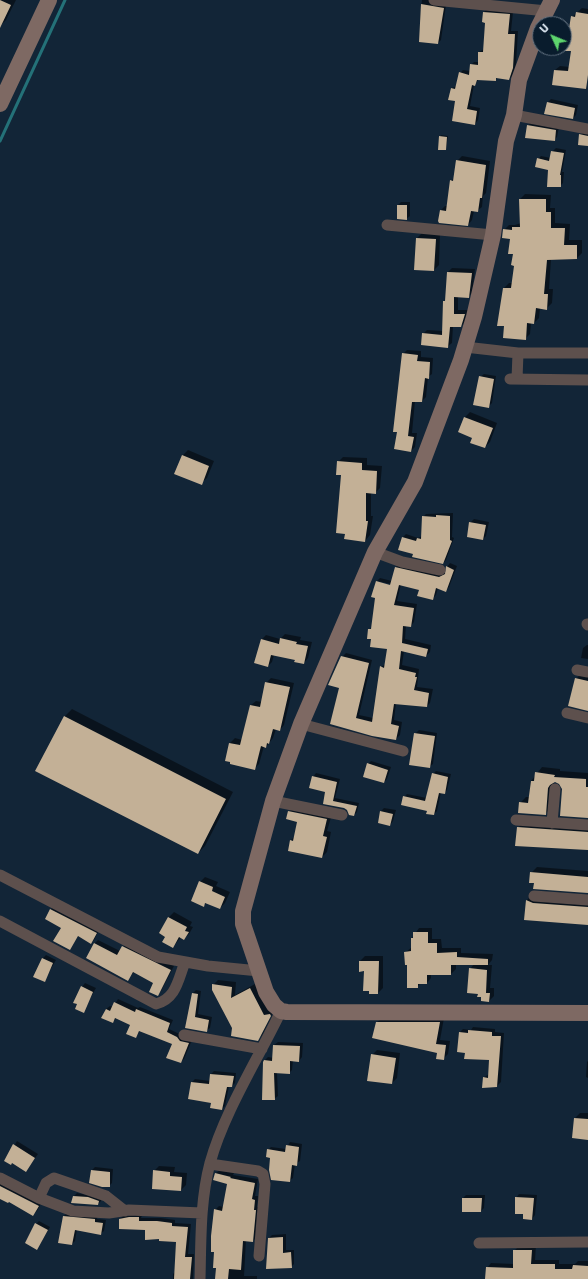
<!DOCTYPE html>
<style>
body{margin:0}
#map{position:relative;width:588px;height:1279px;overflow:hidden;background:#122537;font-family:"Exo 2",sans-serif}
canvas{display:block}
.north{position:absolute;left:532px;top:16px;width:40px;height:40px;box-sizing:border-box;background:#091c2d;border:1px solid #637281;border-radius:50%;rotate:314deg;font-size:11px;font-weight:700;line-height:16px;text-align:center;color:#eaf4fe}
.north::after{content:'';display:block;margin:auto;width:14px;height:18px;background:#5dd56d;clip-path:polygon(50% 0,100% 100%,50% 72%,0 100%)}
</style>
<div id="map">
<canvas width="588" height="1279"></canvas>
<div class="north">U</div>
</div>
<script>
const ctx = document.querySelector('canvas').getContext('2d');
ctx.lineJoin = 'round';
function paint(path, color) { ctx.fillStyle = color; ctx.fill(path, 'evenodd'); }
function stroke(path, color, width, dash) { ctx.strokeStyle = color; ctx.lineWidth = width; ctx.lineCap = dash ? 'butt' : 'round'; ctx.setLineDash(dash || []); ctx.stroke(path); }
paint(new Path2D(`
 M0 0H16L6 20 1 25Z
 M422 0H431L446 5 441 40 438 43 422 20H420Z
 M582 8 588 9V62L553 84 555 70 560 66 570 67 572 50H563L564 35 570 30 572 17Z
 M487 9 513 12 511 31H518L516 64 512 76 509 79 498 77 495 80 479 79 474 85 470 106 480 108 478 120 475 124 456 100 452 88 457 86 460 73 463 70 470 71 471 65 474 62H479V52L484 49 486 22 484 12Z
 M551 99 578 105 576 115 573 118 548 102Z
 M531 122 559 127 557 137 554 140 528 126Z
 M584 132H588V145L580 135Z
 M441 135 448 136 446 149 440 137Z
 M556 148 566 150 562 172H564L563 183 560 186 549 169 538 159 541 156 551 158 552 152Z
 M462 156 490 161 486 193 483 196 482 207 477 211H474L472 220 468 225 441 210 445 206H447L451 181 455 177 457 161Z
 M525 194 551 195 550 208H555V223L570 224 569 240H582V253L577 258 551 259 549 289H553L552 303 547 308H540L539 318 534 323H531L530 334 525 339 505 326 498 325 504 288 509 283H513L515 265 511 238 504 230 509 225H515L521 223 520 199Z
 M401 202H410V216L406 219 398 205Z
 M422 233 440 234 439 265 434 270 417 238Z
 M452 268 475 269 472 293 468 297 458 296V310H468L465 322 461 326H453L452 343 447 347 423 334 427 330 443 331 448 272Z
 M407 350 421 351V357L433 358 432 374 428 377 426 397 422 401H415L412 433H417L415 447 411 451 398 431 403 354Z
 M484 374 496 376 492 403 488 407 480 377Z
 M470 412 497 423 490 442 485 447 474 437 465 417Z
 M188 450 214 461 207 478 201 483 176 473 183 455Z
 M343 457 367 458V465L382 466 380 488 375 493H371V516H373L370 535 365 541 346 534 342 474 338 462Z
 M453 513 452 537 454 538 446 560 443 563 414 554 403 537 406 534 418 538 422 536 423 517 426 514Z
 M474 519 489 522 486 536 483 539 470 523Z
 M450 563 457 566 449 587 446 591 438 588 436 595 433 598 420 590 401 584 397 601 417 604 414 622 411 626 406 625 405 639 431 645 430 652 426 656 404 651 402 665 419 669 417 687 433 689 430 703 427 706 396 703 394 720 402 722 400 735 396 739 332 723 340 687 342 657 346 653 372 660 359 715 373 718 381 667 386 664 388 648 372 638 369 630 372 627 376 597V582L380 578 392 581 396 567 400 564 443 574 447 572V567ZM377 581 395 585 394 587 377 583Z
 M285 634 301 637 300 640 312 642 308 658 304 663 296 659 274 655 272 662 268 666 261 640 266 635 280 639Z
 M587 645H588V659L581 658 583 648Z
 M580 675H588V709L576 679Z
 M271 678 294 683 284 725 280 730 276 729 273 738 266 747 264 746 259 764 254 769 230 743 235 738 242 740 251 705 256 701 262 702 266 683Z
 M72 709 233 792 205 846 198 853 37 771 65 716Z
 M419 730 437 733 433 764 429 767 415 734Z
 M371 761 391 767 387 779 384 782 368 764Z
 M542 767 560 769V771L588 773V817L563 789 560 783 554 781 551 808 545 814 520 803 526 797H529L531 781Z
 M436 771 451 774 447 790 444 793 441 792 437 811 434 814 404 797 407 794 427 798 433 774Z
 M316 773 340 779 335 798 359 803 357 812 354 815 344 807 324 803 326 791 313 777Z
 M294 807 332 814 327 831 331 832 327 852 322 857 291 840 295 836 298 821 289 812Z
 M384 808 396 810 393 821 390 825 379 822 381 811Z
 M524 821 588 826V849L518 828Z
 M537 867 588 871V892L535 882 531 873Z
 M205 877 218 882 216 886 230 892 225 903 220 908 207 902 203 906 200 882Z
 M533 894 588 901V924L525 919 527 900Z
 M54 906 99 930 94 940 91 943 78 936 70 949 62 927 51 909Z
 M174 912 192 922 190 926 193 927 189 934 184 939 181 937 173 947 166 936 160 933 169 917Z
 M419 928H432V939H441L442 948H461V953L493 954 492 960 488 965H492L490 988H494V996L489 1001 482 996 470 969 474 964H456V969L451 974H431V978L427 983H421L417 987 408 964 406 952 412 947V938Z
 M98 940 120 951 127 943 174 966 161 991 157 995 155 982 134 972 127 980 94 944Z
 M46 955 56 960 44 981 43 958Z
 M365 956H383V988L378 993 360 961Z
 M218 980 236 982 235 995 255 984 269 1011 274 1010 262 1035 257 1040 213 985Z
 M85 983 96 988 83 1011 82 987Z
 M196 990 201 991 198 1014 212 1017 210 1028 206 1031 186 1027 193 993Z
 M118 999 138 1008 140 1007 173 1020 169 1029 192 1040 184 1059 180 1062 173 1044 140 1030 136 1037 131 1024 116 1018 113 1022 103 1018 106 1009 110 1006 113 1007Z
 M382 1018H444L440 1040 450 1041 448 1054 443 1059 438 1053 377 1022Z
 M473 1027 495 1029V1032L504 1033 501 1082 497 1086 483 1078 489 1074 490 1059 466 1052 460 1032 463 1029 471 1030Z
 M278 1042 303 1043 302 1057 299 1061 293 1060 292 1070 289 1073 277 1072 278 1096 274 1099 264 1061 268 1057 274 1058V1045Z
 M377 1050 400 1053 397 1078 392 1083 372 1055Z
 M588 1061V1078L586 1077 587 1062Z
 M214 1071 236 1073 235 1083 232 1086H229L225 1106 222 1109 212 1102 189 1098 192 1082 195 1079 210 1081 211 1074Z
 M580 1113H588V1139L575 1118Z
 M17 1141 38 1154 26 1171 13 1162 6 1161Z
 M290 1142 302 1144 300 1161 295 1164 293 1178 289 1181 268 1150 271 1147 286 1149Z
 M159 1166 175 1167 174 1172 187 1173 186 1185 181 1190 154 1171Z
 M95 1167 113 1169 112 1183 109 1186 92 1170Z
 M220 1170 234 1173 233 1175 258 1179 255 1196H258L257 1207H259L257 1237 253 1241 246 1240 244 1276H257V1279H216L215 1210 219 1206 224 1207 228 1183 216 1173Z
 M0 1180 42 1202 37 1211 33 1214 9 1201 0 1198Z
 M77 1193 102 1198 101 1201 98 1204 73 1202 74 1196Z
 M519 1194 537 1195 535 1215 532 1219 516 1198Z
 M466 1195H485L484 1208 481 1211 463 1198Z
 M67 1213 98 1216 97 1219 106 1220 104 1231 100 1234 77 1229 75 1241 72 1244 64 1216Z
 M142 1215 141 1218H161L175 1220V1223L191 1224 188 1254H194L193 1279H173V1274L175 1272 177 1241 160 1238 146 1229 120 1219 123 1216Z
 M39 1221 50 1227 37 1249 36 1224Z
 M286 1234V1250H294V1264L291 1267 269 1238 272 1235Z
 M536 1245 535 1260H559V1264H575L578 1261H588V1279H486L487 1268 491 1263 514 1264V1251L519 1246Z`), '#0007');
stroke(new Path2D(`
 M0 141 65 0`), '#247178', 3);
paint(new Path2D(`
 M0 0 11 5 0 28Z
 M421 4 444 8 438 44 419 42Z
 M483 12 510 14 508 34H515L513 68 509 80 496 78V81L477 80 475 86 472 85 467 109 477 111 475 125 452 121 455 101 448 100 451 88 455 89 459 72 469 75 470 64 478 65V52H483L485 23 482 22Z
 M576 12 588 14V75L586 89 552 85 554 70 568 71 571 51H564V34L568 35 571 16 575 17Z
 M547 102 575 108 573 119 544 114Z
 M527 125 556 130 555 141 525 138Z
 M579 134 588 136V146L578 145Z
 M439 136 447 137 446 150H438Z
 M551 151 564 153 560 175H561V187H547L548 170 535 167 537 158 549 161Z
 M456 160 486 165 482 198H480L478 212 471 211 468 226 439 223 438 221 440 210 446 211 450 180 453 181Z
 M519 199H546V212H551V228H565L564 245H577V259L547 260 544 294H548L547 310 536 308 534 324 527 323 526 340 503 338 504 326H497L503 288H511L514 266 511 265 513 254H508L510 239 502 238 503 229 512 230V227H520Z
 M397 205H407V220L397 219Z
 M416 238 436 239 434 271 414 270Z
 M447 272 472 273 469 298 454 297V314H465L461 327H450L448 348 421 345 422 333 442 335 443 301H445Z
 M402 353 418 355 417 361 430 362 429 379 425 378 422 402H412L408 436 414 437 411 452 394 449 397 432H393Z
 M479 376 494 379 489 408 473 405Z
 M464 417 493 428 485 448 470 443 472 438 458 432Z
 M182 455 209 466 202 485 174 474Z
 M337 461 362 463V470L377 471 376 494 366 493V521H368L365 542 344 539 345 534 336 533 341 475H336Z
 M436 515 450 516V540L452 541 443 564 412 557 413 554 398 550 402 537 416 541 417 538 421 539 422 516 436 517Z
 M469 522 486 525 483 540 467 537Z
 M446 566 454 570 446 592 436 588 433 600 417 596 419 590 399 585 394 605 414 608 411 627 403 626 402 643 428 649 426 657 401 651 399 669 416 673 415 677H417L414 690 429 693 427 707 394 704 391 724 399 726 396 740 372 736 330 724 339 688 328 685 341 656 369 663 356 718 372 722 380 666 384 668 387 649 370 647 371 639H367L368 629H371L375 598 371 597 376 581 390 585 395 567 439 577 445 574Z
 M280 638 297 642 296 644 308 646 304 664 294 662 295 660 271 655 268 667 254 663 261 639 279 644Z
 M575 678 588 681V711L568 706Z
 M265 682 290 687 280 731 273 729 269 744 267 743 266 748 261 746 255 770 230 764V762L225 761 229 743 240 745 250 705 260 707Z
 M64 716 226 799 198 854 35 771Z
 M414 733 435 736 430 768 409 765Z
 M367 763 388 770 384 783 363 777Z
 M535 772 555 775 554 777 586 779V787H588V818L560 816 562 789 559 784 555 782 550 785 548 788 546 815 518 813 519 802 528 803 531 781H534Z
 M432 773 448 777 445 794 439 793 434 815 426 814 427 811 401 805 403 796 425 801Z
 M312 776 337 782 333 801 357 806 354 816 349 815 347 810 344 808 323 804 325 792 309 788Z
 M288 811 327 819 323 836 327 837 322 858 288 851 290 840 293 841 297 822 286 819Z
 M380 811 393 814 390 826 378 823Z
 M517 827 588 832V850L515 846Z
 M530 872 588 877V893L533 889 534 883H529Z
 M199 881 213 887 212 891 225 897 220 909 205 903 204 907 191 901Z
 M526 900 533 903 588 907V925L524 920Z
 M50 909 97 933 91 944 78 936 70 950 53 941 61 928 45 919Z
 M168 917 187 927 185 931 189 932 184 940 179 937 173 948 162 942 165 937 159 933Z
 M413 932H428V943H437V953L457 952V957L488 959V965H451V975H427V984H418V988H407V965H405L404 952 411 951V938H413Z
 M94 943 117 955 122 946 171 970 158 996 149 992 153 983 133 972 128 981 86 958Z
 M42 958 53 963 45 982 33 977Z
 M359 961H379L378 994H369V991H363L364 971 359 972Z
 M469 968 487 970 486 993H490L489 1002 481 1001V997H477L478 994 467 993Z
 M212 984 232 987 231 998 250 988 264 1015 270 1014 271 1016 258 1041 231 1036 232 1028 212 990Z
 M81 986 93 992 84 1013 75 1009 77 1004 73 1003Z
 M192 993 198 994 195 1017 209 1020 207 1032 185 1028Z
 M114 1002 135 1012 136 1009 170 1023 167 1032 177 1037 180 1041 189 1043 181 1063 166 1058 172 1044 139 1031 136 1038 126 1034 130 1025 115 1018 113 1023 101 1018 106 1009 110 1011Z
 M376 1022H440L436 1044 446 1045 444 1060 436 1059 437 1053 372 1038Z
 M468 1030 492 1032V1036H501L497 1087 482 1088 483 1077 488 1078 489 1060 464 1059 465 1053 457 1052 459 1032 468 1033Z
 M273 1045 300 1046 299 1062 290 1061V1074L274 1073 275 1100H262L263 1062 264 1060 272 1061Z
 M371 1054 396 1058 392 1084 367 1081Z
 M210 1074 234 1076 232 1087H227L222 1110 210 1108 211 1103 188 1099 191 1082 209 1084Z
 M574 1118 588 1119V1140L572 1138Z
 M13 1144 35 1158 26 1172 12 1163 11 1165 4 1161Z
 M286 1145 299 1147 297 1166 292 1165 290 1182 271 1180 269 1170 270 1158 266 1157 267 1149 285 1152Z
 M91 1170 110 1172V1187H102L89 1183Z
 M153 1170 170 1172V1176L182 1177 181 1191 152 1189Z
 M215 1173 231 1177 230 1178 255 1183 252 1199 255 1200 254 1210H256L253 1242 243 1241 241 1270 229 1269 228 1279H215L216 1268H213L214 1252H211V1236L214 1209 222 1211 227 1184 213 1180Z
 M0 1186 39 1206 33 1216 9 1202 8 1203 0 1199Z
 M73 1196 88 1197 99 1201 98 1205 71 1203Z
 M515 1197 534 1198 532 1220 523 1219V1214H515Z
 M462 1198H482L481 1212H462Z
 M63 1216 95 1219V1222L103 1223 101 1235 75 1230 72 1245 58 1243Z
 M129 1217H139V1221H157L172 1223V1226L188 1227 185 1257H192L190 1279H174L176 1242 159 1241V1239L145 1240V1230L119 1229V1219Z
 M35 1223 48 1230 37 1250 25 1243Z
 M283 1237V1253L291 1252 292 1268 266 1269 268 1238Z
 M513 1250H532L531 1264H555V1269H572L573 1265 588 1266V1279H485L486 1267 513 1268Z`), '#c3b096');
stroke(new Path2D(`
 M434 0 547 11
 M514 115 588 129
 M387 225 493 235
 M465 347 518 353 517 379
 M518 353H588
 M510 379 588 380
 M375 552 402 562 440 570
 M587 624 588 625
 M577 670 588 672
 M567 713 588 718
 M301 724 403 751
 M273 801 342 815
 M516 820 588 825
 M552 823 555 789
 M0 875 158 957 208 966 259 971
 M534 896 588 900
 M0 921 156 1004C176 999 178 980 185 962
 M184 1035 262 1049
 M210 1164 258 1171 263 1174 265 1184 259 1256
 M0 1178 39 1198 73 1211 109 1213 129 1210 202 1213
 M39 1198 46 1183 54 1178 106 1196 125 1211
 M479 1243 588 1242
 M200 1279C201 1241 200 1201 210 1163 224 1112 258 1059 281 1011`), '#5d504d', 11);
stroke(new Path2D(`
 M552 0 538 28 519 80 514 115 506 141 493 235 474 317 461 360 415 482 375 552 301 724 273 801 243 911V924L266 992 274 1005 281 1011 287 1012 588 1013
 M0 104 49 0`), '#7e6963', 16);
</script>
